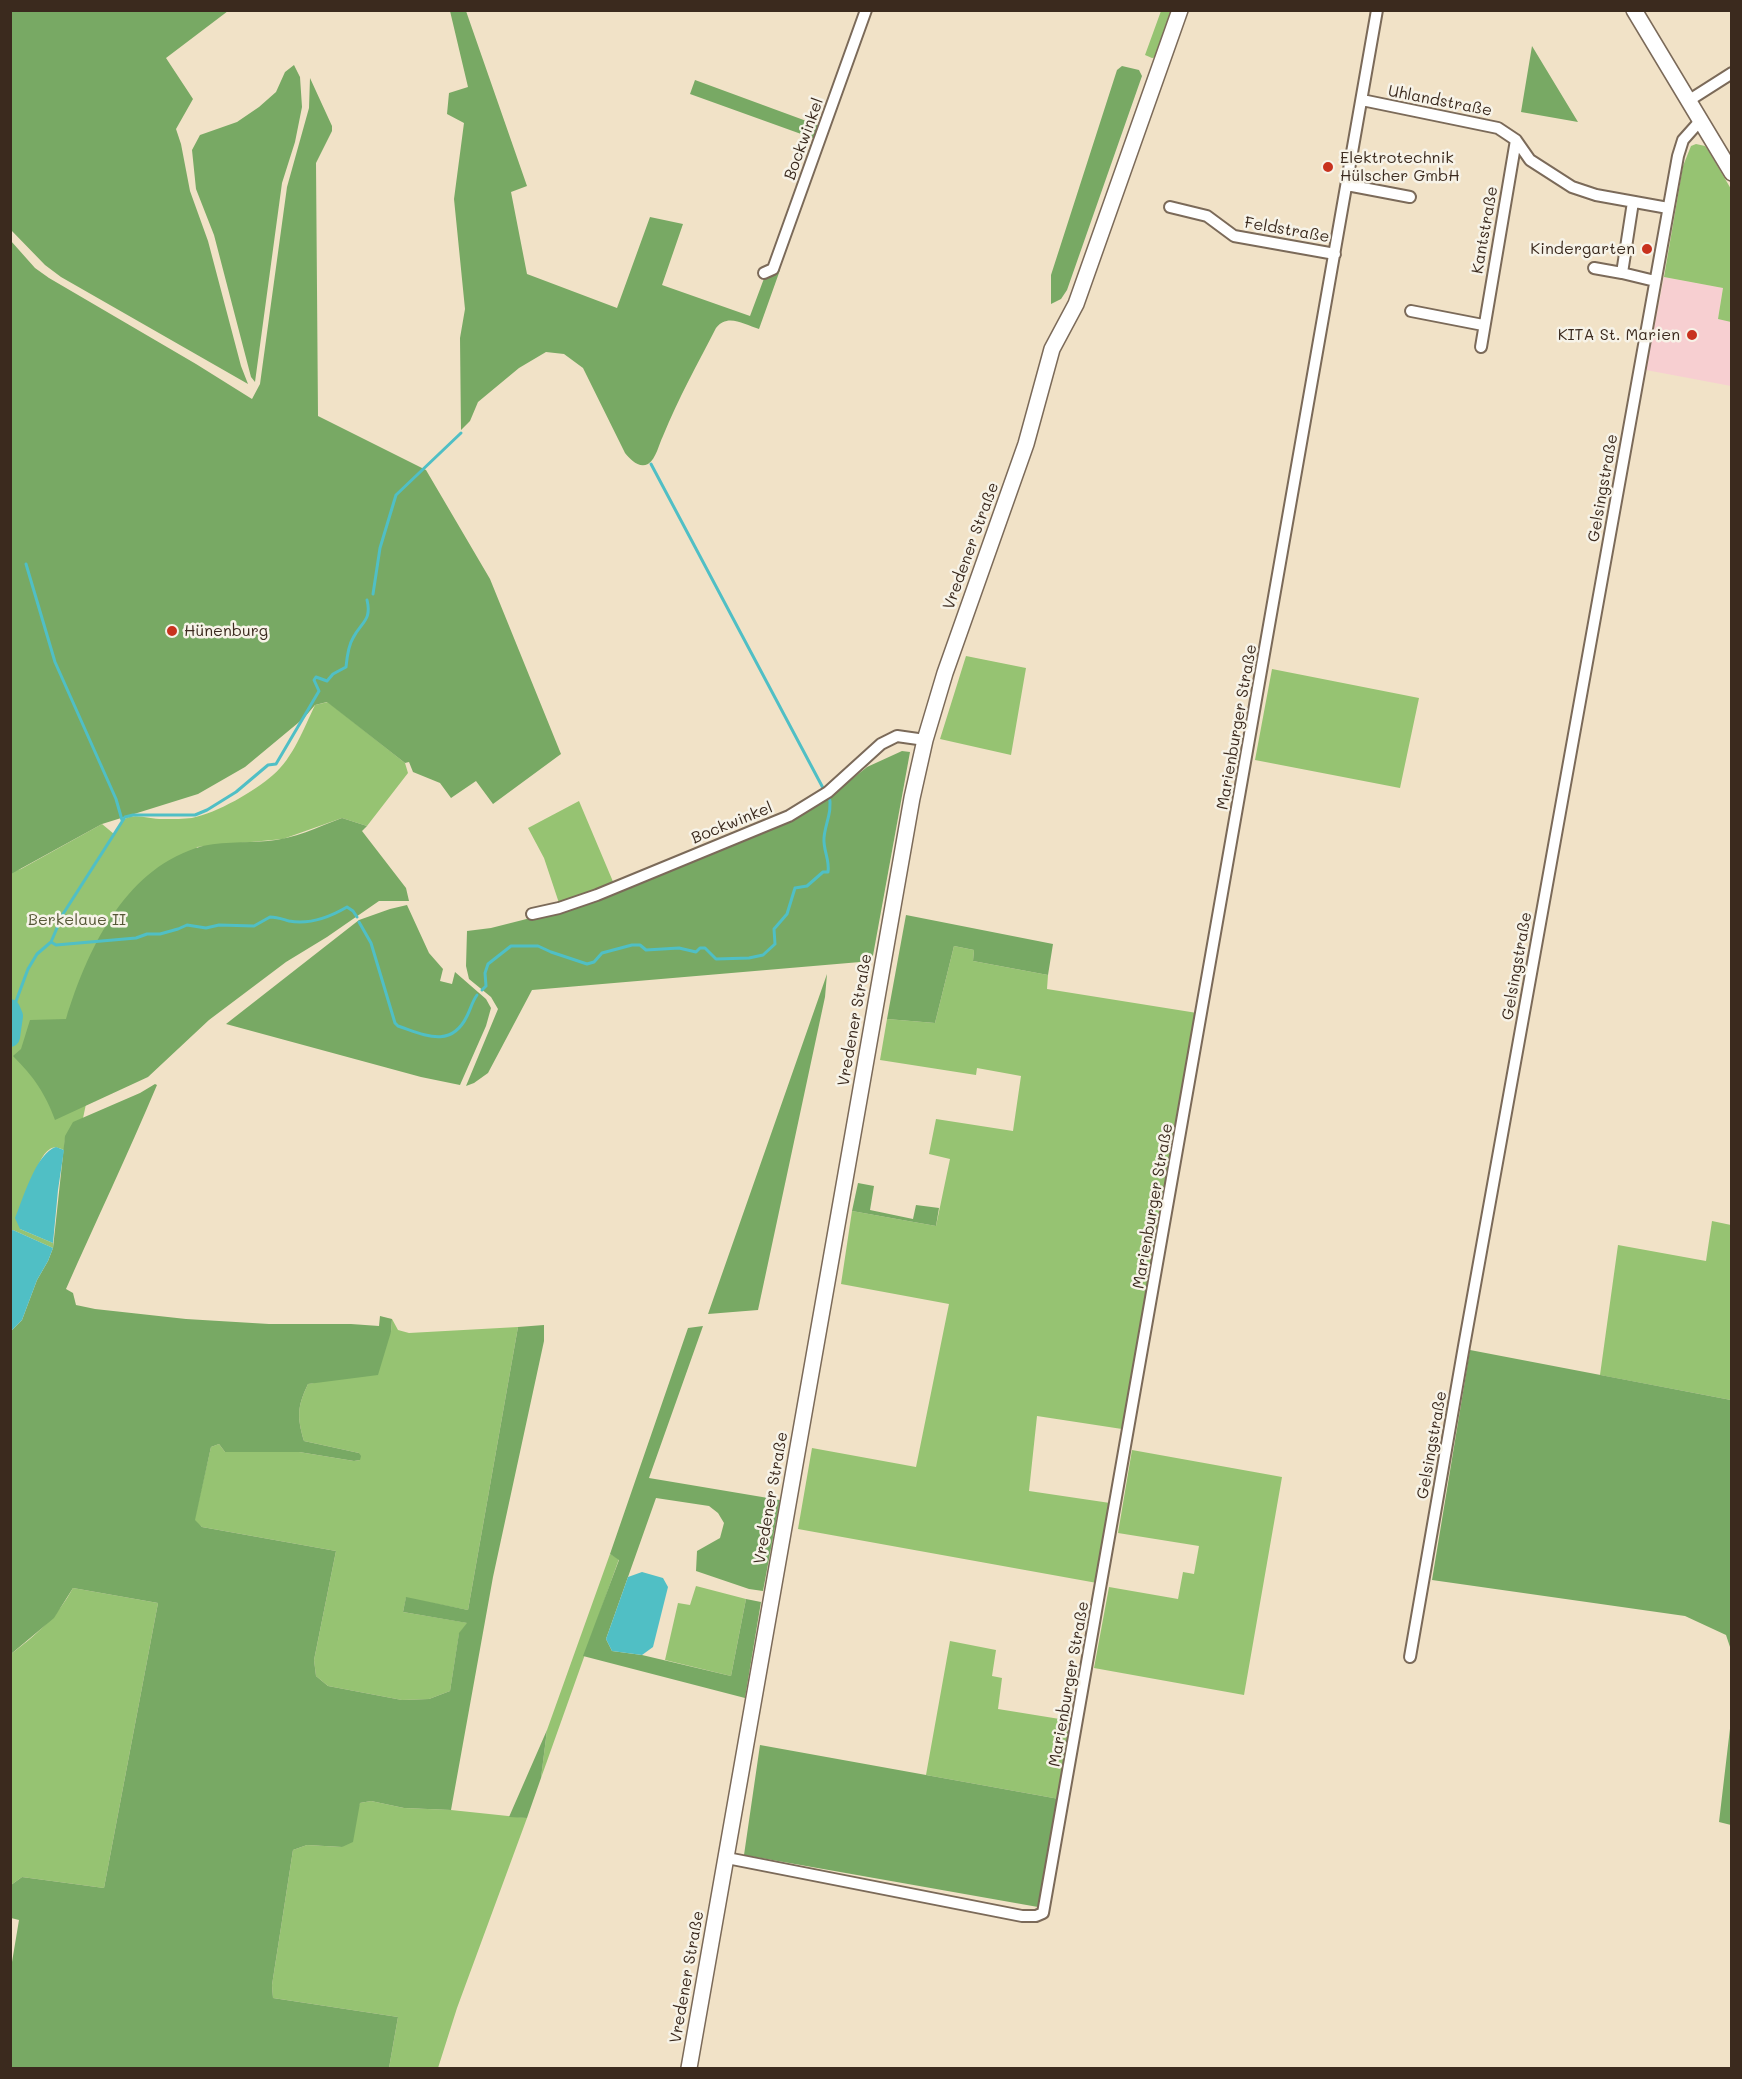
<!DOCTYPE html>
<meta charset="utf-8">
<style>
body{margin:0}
#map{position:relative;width:1742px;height:2079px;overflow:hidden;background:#f1e2c7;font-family:Mali,sans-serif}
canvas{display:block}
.frame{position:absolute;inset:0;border:12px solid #3b2a1e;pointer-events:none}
</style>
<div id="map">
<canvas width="1742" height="2079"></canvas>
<div class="frame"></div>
</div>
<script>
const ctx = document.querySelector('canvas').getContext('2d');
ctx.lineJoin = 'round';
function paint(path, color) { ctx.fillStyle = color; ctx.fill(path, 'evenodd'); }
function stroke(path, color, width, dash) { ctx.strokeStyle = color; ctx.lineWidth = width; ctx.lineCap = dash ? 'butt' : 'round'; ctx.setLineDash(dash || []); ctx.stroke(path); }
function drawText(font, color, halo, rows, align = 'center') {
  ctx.font = font + ' Mali,sans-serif'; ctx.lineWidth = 5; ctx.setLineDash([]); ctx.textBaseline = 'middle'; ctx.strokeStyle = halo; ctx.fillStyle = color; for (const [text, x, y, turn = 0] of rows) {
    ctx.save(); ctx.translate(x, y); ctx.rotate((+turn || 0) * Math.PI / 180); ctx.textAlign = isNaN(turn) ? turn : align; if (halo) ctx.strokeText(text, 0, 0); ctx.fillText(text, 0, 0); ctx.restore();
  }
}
paint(new Path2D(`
 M1664 277 1723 288 1718 318 1731 322V386L1646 370Z`), '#f7cfd1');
paint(new Path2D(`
 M1161 11H1174L1157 57 1152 58 1145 55Z
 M1696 144 1705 146 1708 150 1731 189V322L1718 319 1723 288 1664 277 1683 166 1691 146Z
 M966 656 1026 668 1011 755 940 739Z
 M1272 669 1419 698 1400 788 1255 760Z
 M328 702 405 763 408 773 367 826 342 818 283 839 197 847 90 1085 82 1123 65 1139 64 1150C59 1148 55 1146 50 1149 34 1158 25 1211 20 1229L53 1243V1248L13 1230 11 1231V872L21 869 102 824 114 834C118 827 121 820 129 817 139 814 154 820 165 819 174 819 184 819 192 818 217 813 255 791 273 775 293 758 304 728 315 705Z
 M579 801 614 884 559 903 544 858 528 828Z
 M954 946 974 950 973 961 1048 975 1047 989 1197 1013 1122 1429 1037 1416 1029 1491 1110 1503 1097 1583 798 1529 812 1448 916 1467 949 1304 841 1284 852 1211 936 1226 950 1159 929 1154 936 1119 1013 1131 1021 1076 977 1068 976 1075 880 1060 887 1019 935 1023Z
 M1712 1221 1731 1225V1400L1600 1375 1618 1245 1706 1261Z
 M392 1319 398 1330 409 1333 518 1327 468 1610 406 1598 403 1612 468 1623 459 1634 450 1691 429 1699 402 1700 328 1686 316 1676 314 1660 336 1551 202 1527 194 1521 211 1447 219 1444 225 1452H299L354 1461 360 1460 359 1453 304 1441C297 1417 297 1407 308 1384L314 1383 391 1332Z
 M1132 1450 1282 1477 1244 1695 1094 1668 1109 1587 1178 1599 1183 1572 1194 1574 1199 1546 1118 1533Z
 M610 1554 619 1559 541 1778 547 1730Z
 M696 1586 746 1599 731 1676 665 1660 678 1603 690 1605Z
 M73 1588 158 1603 104 1888 22 1877 11 1885V1654C35 1636 59 1615 73 1588Z
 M950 1641 996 1650 992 1676 1002 1678 998 1709 1072 1721 1059 1799 926 1775Z
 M371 1801 404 1808 451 1810 527 1818 457 2008 438 2068H389L398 2017 273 1998 272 1985 293 1850 307 1845 342 1847 360 1803Z`), '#96c372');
paint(new Path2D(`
 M155 10 228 11 166 58 193 99 176 129 181 144 190 191 208 241 241 366 248 384 61 277 45 265 11 230V11Z
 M450 11H466L527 186 511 192 527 274 617 308 650 217 683 224 662 285 750 316 772 257 780 270 759 329C744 324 727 313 716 328 698 363 678 399 663 436 659 444 656 459 648 464 639 469 630 459 625 453L583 368 564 354 546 352 519 368 478 402 470 421 461 430 460 338 465 309 454 199 464 123 447 114 449 93 468 87Z
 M1532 46 1578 122 1521 112Z
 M294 65 300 77 302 107 295 142 282 183 255 382 251 377 214 235 196 189 192 150 200 135 237 122 259 107 276 92 285 72Z
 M1122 66 1139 70 1142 76 1067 290 1061 299 1051 304V275L1117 70Z
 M310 78 332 126V131L316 163 318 416 426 470 490 579 561 754 493 804 476 781 451 798 440 783 413 772 409 762 405 763 327 702 315 705 304 718 245 767 198 794 102 824 11 874V241L35 268 49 278 196 364 252 399 260 384 287 187 309 108Z
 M695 80 820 126 815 139 690 94Z
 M902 751 910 752 872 961 532 990 488 1073 474 1083 466 1086 498 1009 491 997 469 979 466 966 467 931 491 928 578 906 762 833 793 818 837 791 867 767Z
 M342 818 367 826 362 831 406 888 409 901H379L327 937 286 962 209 1020 148 1077 55 1120C45 1093 34 1077 13 1056L21 1049 30 1020 66 1019C87 951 123 872 196 848 216 841 246 843 268 841 294 839 318 827 342 818Z
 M407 905 429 953 443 969 440 981 452 984 455 972 486 999 491 1008 486 1026 460 1085 421 1077 226 1024 359 920 390 909Z
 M906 915 1053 944 1048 975 973 961 974 950 954 946 935 1023 887 1019Z
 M827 974 825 997 758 1310 708 1314Z
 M155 1084 157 1085C128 1154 96 1221 66 1289L73 1293 76 1305 95 1309 186 1319 269 1324H351L379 1326 380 1316 392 1319 391 1332 378 1375 308 1384C297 1407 297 1417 304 1441L359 1453 361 1456 360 1460 354 1461 299 1452H225L219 1444 211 1447 195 1520 202 1527 336 1551 314 1660 316 1676 328 1686 402 1700 429 1699 450 1691 459 1633 467 1623 403 1612 406 1597 468 1610 518 1327 544 1325V1341L493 1577 451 1810 404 1808 371 1801 360 1803 353 1842 342 1847 307 1845 293 1850 272 1985 273 1998 398 2017 389 2068H11V1968L19 1920 11 1918V1885L22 1877 104 1888 158 1603 73 1588 54 1618 11 1654V1331L22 1320 37 1280 48 1261 53 1248 65 1136 73 1122 140 1093Z
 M858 1183 874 1186 870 1210 913 1219 916 1205 939 1208 936 1226 852 1211Z
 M703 1326 649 1478 780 1500 763 1591 749 1589 696 1571 697 1551 720 1538 724 1523 718 1513 709 1506 656 1498 606 1639 612 1651 642 1655 731 1676 746 1599 761 1602 745 1698 583 1656 619 1560 610 1554 688 1328Z
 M1470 1350 1731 1400V1650L1726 1635 1685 1616 1432 1580Z
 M1731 1720 1732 1825H1731L1719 1822Z
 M547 1730 541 1778 527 1818 509 1817Z
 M760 1745 1059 1799 1038 1907 744 1855Z`), '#78a964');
paint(new Path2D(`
 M56 1147 64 1150 58 1190 53 1243 20 1229 15 1218C23 1199 36 1153 56 1147Z
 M13 1230 53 1248 48 1261 37 1280 22 1320 11 1331 10 1231Z
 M642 1572 663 1578 668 1587 653 1647 642 1655 612 1651 606 1639 628 1577Z`), '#50bfc5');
stroke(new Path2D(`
 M651 464 823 788
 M26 564 55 662 116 799 122 820
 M373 594 380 548 396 495 461 433
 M359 922 371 943 395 1023 398 1026C425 1035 451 1049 467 1016 471 1008 472 1002 477 995
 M51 942 56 945 136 938 147 934H160L178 929 187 925 206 928 219 925 254 926 270 917C277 917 282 919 289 921 310 925 330 917 347 907L353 911 357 917
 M482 990 486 986 485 973 488 964 511 946H538L551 952 587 964 594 962 602 953 632 945H640L646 950 679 948 696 952 700 948H705L716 959 749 958 763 955 775 944 774 929 787 914 795 888 807 886 823 872H828C830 860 823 850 824 838 825 824 833 811 829 795
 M12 1012 28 969 37 954 51 942 63 914 125 817 133 815H195L207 810 236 792 268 765 276 764 319 691 314 680 316 677 327 681 333 674 346 667C347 657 348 646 353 638 361 622 372 621 367 600`), '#50bfc5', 3);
stroke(new Path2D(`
 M10 1009 13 1016 10 1037`), '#50bfc5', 20);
const street = new Path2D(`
 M1362 100 1498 128 1516 140 1530 160 1572 187 1596 195 1668 208
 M1688 101 1732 73
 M1347 185 1410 197
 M1633 202 1622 273 1655 281
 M1170 207 1207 216 1234 236 1335 254
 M1594 268 1622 273
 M764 273 773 269 866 10
 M1411 311 1483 325
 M1481 347 1516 140
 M532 914 559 908 597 895 789 816 828 792 881 744 897 736 925 740
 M1410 1657 1464 1346 1678 156 1683 140 1700 121
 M727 1858 1022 1916H1036L1043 1913 1377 10`);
const secondary = new Path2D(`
 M1634 10 1732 173
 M689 2068 912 798 925 740 945 673 1026 444 1052 349 1076 304 1180 10`);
stroke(street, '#7b6a59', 14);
stroke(secondary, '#7b6a59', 18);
stroke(street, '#fff', 10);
stroke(secondary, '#fff', 15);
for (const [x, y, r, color] of [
 [1328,167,6,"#c8321e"],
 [1647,249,6,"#c8321e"],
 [1692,335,6,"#c8321e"],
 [172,631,6,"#c8321e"]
]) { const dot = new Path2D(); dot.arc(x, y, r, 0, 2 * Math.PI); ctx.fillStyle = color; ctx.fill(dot); stroke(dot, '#f7f3e8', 2); }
drawText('16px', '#3b2a1e', '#f7f3e8', [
 ["Uhlandstraße",1440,101,11],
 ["Bockwinkel",804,139,-70],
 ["Feldstraße",1287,230,10],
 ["Kantstraße",1485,230,-80],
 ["Gelsingstraße",1603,488,-80],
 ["Vredener Straße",971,546,-70],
 ["Marienburger Straße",1237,727,-80],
 ["Bockwinkel",732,823,-22],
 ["Gelsingstraße",1517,966,-80],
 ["Vredener Straße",855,1020,-80],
 ["Marienburger Straße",1153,1206,-80],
 ["Gelsingstraße",1432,1445,-80],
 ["Vredener Straße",771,1498,-80],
 ["Marienburger Straße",1069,1684,-80],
 ["Vredener Straße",687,1977,-80]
]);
drawText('16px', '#3b2a1e', '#f7f3e8', [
 ["Elektrotechnik",1340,158],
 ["Hülscher GmbH",1340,176],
 ["Kindergarten",1635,249,"right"],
 ["KITA St. Marien",1680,335,"right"],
 ["Hünenburg",184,631]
], 'left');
drawText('16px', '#565837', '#f7f3e8', [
 ["Berkelaue II",77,920]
]);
</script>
